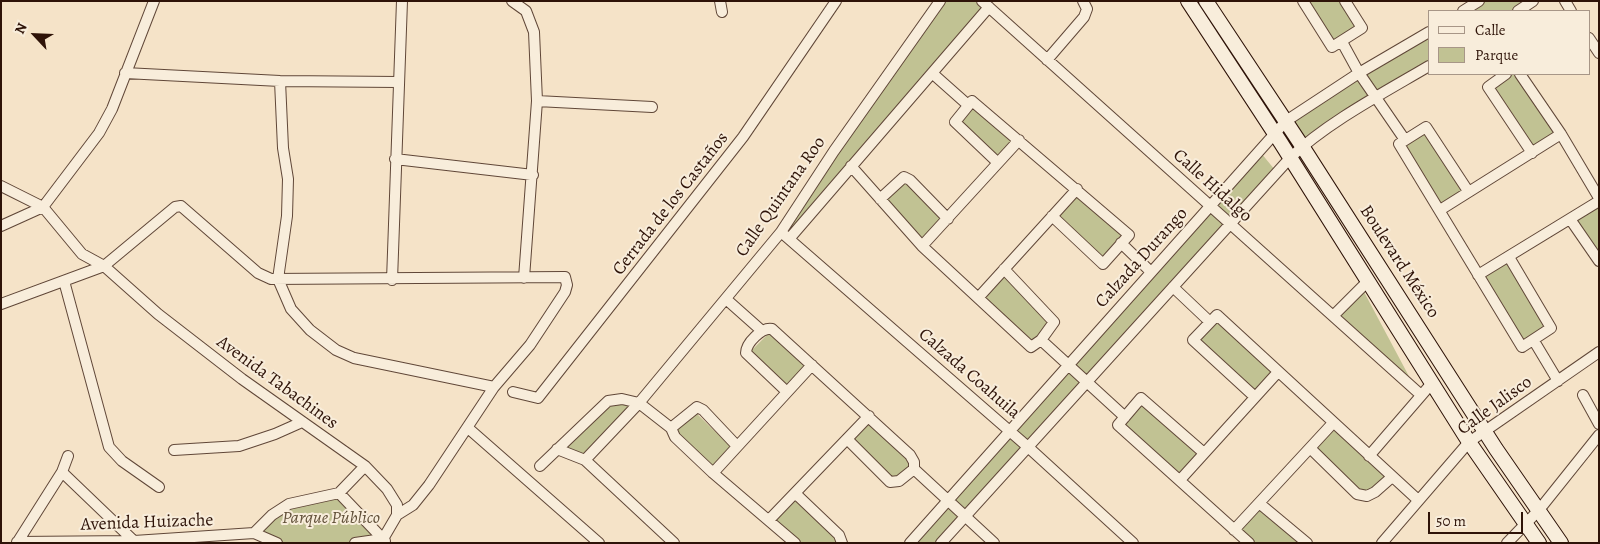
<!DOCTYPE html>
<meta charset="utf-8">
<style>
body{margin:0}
#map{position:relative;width:1600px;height:544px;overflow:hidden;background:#f5e3c8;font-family:Alegreya,serif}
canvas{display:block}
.frame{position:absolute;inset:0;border:2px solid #2e1308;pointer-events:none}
.legend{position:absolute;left:1428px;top:10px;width:162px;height:65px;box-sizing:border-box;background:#f8eddb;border:1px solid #a79687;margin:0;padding:6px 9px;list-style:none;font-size:15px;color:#2e1308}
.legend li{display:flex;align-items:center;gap:10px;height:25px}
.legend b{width:25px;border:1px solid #a79687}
.north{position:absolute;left:10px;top:10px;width:50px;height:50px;-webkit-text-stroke:4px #f8eddb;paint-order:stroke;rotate:295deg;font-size:14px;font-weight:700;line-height:20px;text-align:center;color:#2e1308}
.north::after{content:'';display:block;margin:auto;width:18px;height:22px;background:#2e1308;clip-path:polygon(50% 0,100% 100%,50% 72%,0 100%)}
.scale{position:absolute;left:1428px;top:512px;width:95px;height:22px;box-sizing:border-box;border:2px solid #2e1308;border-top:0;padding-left:6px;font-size:15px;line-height:18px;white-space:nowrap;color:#2e1308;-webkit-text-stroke:4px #f8eddb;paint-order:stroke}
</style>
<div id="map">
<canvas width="1600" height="544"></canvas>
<div class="frame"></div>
<ul class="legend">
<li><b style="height:6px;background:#f8eddb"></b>Calle</li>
<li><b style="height:14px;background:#c1c293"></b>Parque</li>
</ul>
<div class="north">N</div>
<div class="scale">50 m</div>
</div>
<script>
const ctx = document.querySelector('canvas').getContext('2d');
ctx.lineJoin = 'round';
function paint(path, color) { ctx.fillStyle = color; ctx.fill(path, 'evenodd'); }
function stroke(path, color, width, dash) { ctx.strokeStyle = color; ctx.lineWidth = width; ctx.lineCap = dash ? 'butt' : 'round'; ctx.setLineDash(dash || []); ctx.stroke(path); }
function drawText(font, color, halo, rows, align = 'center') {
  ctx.font = font + ' Alegreya,serif'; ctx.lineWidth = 4; ctx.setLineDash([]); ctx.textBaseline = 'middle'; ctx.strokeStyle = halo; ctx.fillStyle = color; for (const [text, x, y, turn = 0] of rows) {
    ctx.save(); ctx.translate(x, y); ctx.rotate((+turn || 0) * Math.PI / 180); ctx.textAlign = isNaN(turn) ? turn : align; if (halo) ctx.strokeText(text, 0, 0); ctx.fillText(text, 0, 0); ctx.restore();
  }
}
paint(new Path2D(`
 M943 1H977L984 7 789 235 784 231Z
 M1305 1H1342L1357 27 1333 44Z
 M1483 1H1529L1514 11H1467Z
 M1429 34V64L1303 144 1289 122Z
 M1512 74H1517L1556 132 1533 149 1491 88Z
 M972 102 1018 140 997 162 955 122Z
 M1425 132 1462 190 1441 207 1403 145Z
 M1261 153 1275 170 937 543H913Z
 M902 180 946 218 922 244 882 200Z
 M1077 191 1127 235 1103 262 1054 217Z
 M1599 206V256L1574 219Z
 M1506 263 1546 328 1524 342 1482 275Z
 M1004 271 1052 322 1031 345 980 298Z
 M1363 290 1412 382 1337 316Z
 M1217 317 1276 372 1255 395 1194 341Z
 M769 333 806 366 786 387 750 352Z
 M1141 400 1200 452 1179 477 1119 425Z
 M608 403 635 404 584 458 559 448Z
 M695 412 731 447 713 468 672 428Z
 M869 419 912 462 913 467 895 482 850 439Z
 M1332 426 1385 476 1369 491H1359L1314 447Z
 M339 493 383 539 349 543H280L254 533 272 515Z
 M796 497 839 540V543H799L772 520Z
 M1259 507 1301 543H1251L1238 531Z`), '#c1c293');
const minor = new Path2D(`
 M512 1 526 11 534 32 537 101 524 278
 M720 1 722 12
 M982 1 1421 395
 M1303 1 1332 47 1362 28 1345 1
 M1565 1 1571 11
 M1463 11 1479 1
 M1518 11 1533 1
 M1589 38 1599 53
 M1342 42 1359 73 1405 140
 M1047 60 1084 17 1087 9 1083 1
 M125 73 280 81 398 82
 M932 73 968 105
 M1506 74 1488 87 1532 153
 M1520 74 1561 134 1599 198
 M280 81 283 148 288 179 287 216 278 279 291 309 310 330 336 350 354 358 494 387
 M537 101 652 107
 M395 159 533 175
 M997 162 955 122 972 101 1129 235 1103 264 1052 216
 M851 166 922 246 1031 347 1041 340 1054 322 1004 269
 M1 186 43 207 82 254 104 266 158 314 242 379 365 466 387 489 397 505V515L383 539 339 493
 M1468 191 1426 127 1399 144 1522 347 1551 328 1509 257
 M880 199 904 177 910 180 948 219
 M1440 210 1561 134
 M1570 219 1599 261
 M1 226 43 207 99 133 112 109 154 1
 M781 232 1028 447 1133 543
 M789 239 989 7
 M1121 243 1151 272
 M922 246 1019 140
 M1478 275 1599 201
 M392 280 402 1
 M64 281 109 447 122 461 159 487
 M1173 287 1210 322
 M978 298 1077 189
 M726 299 762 331
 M1 304 104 266 175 207 181 206 258 273 271 279 565 277 567 285 565 292 530 345 494 387 429 485 413 505 397 515
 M1333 316 1367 282
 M1041 340 1125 417
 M1534 341 1558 381
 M513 392 538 398 743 137 836 1
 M787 392 746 353C746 343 762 327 772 329L910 455 914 462V469L899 481 890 482 847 439
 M1583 395 1599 424
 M1255 397 1193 340 1217 315 1418 500
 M468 428 599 543
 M671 428 697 407 703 410 737 446
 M1310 448 1357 494 1367 496 1375 492 1392 477
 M557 449 585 460 674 543
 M174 450 239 446 275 434 302 422
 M1204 453 1141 398 1118 425 1249 543
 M1369 456 1432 383
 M585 460 639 403 781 232 834 151 940 1
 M540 466 608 401 622 399 639 403 671 428 675 437 713 473 795 543
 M914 469 994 543
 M62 472 134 541
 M713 473 812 365
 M1180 480 1278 372
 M796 494 839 535 842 543
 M1259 503 1307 543
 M769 520 869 416
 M1234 530 1333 423
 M254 533 272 515 289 504 339 493 365 466
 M17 542 134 541 254 533 277 543
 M17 543 62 472 68 456
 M355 543 383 539 385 541
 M910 543 1286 121 1359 73 1429 32
 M941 543 1290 158C1326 123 1385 92 1429 66
 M1382 543 1469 442 1599 352
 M1507 543 1539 510 1599 435`);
const secondary = new Path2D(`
 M1188 1 1281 143 1469 442 1539 543
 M1206 1 1302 146 1496 449 1561 543`);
stroke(minor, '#604738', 12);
stroke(secondary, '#2e1308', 16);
stroke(minor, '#f8eddb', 10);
stroke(secondary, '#f8eddb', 14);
drawText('18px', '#2e1308', '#f8eddb', [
 ["Calle Hidalgo",1212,186,42],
 ["Calle Quintana Roo",781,197,-55],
 ["Cerrada de los Castaños",671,204,-52],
 ["Calzada Durango",1142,258,-48],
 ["Boulevard México",1399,262,57],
 ["Calzada Coahuila",969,374,41],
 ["Avenida Tabachines",277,383,36],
 ["Calle Jalisco",1495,406,-36],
 ["Avenida Huizache",147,523,-2]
]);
drawText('italic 18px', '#615039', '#f8eddb', [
 ["Parque Público",331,519]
]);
</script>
